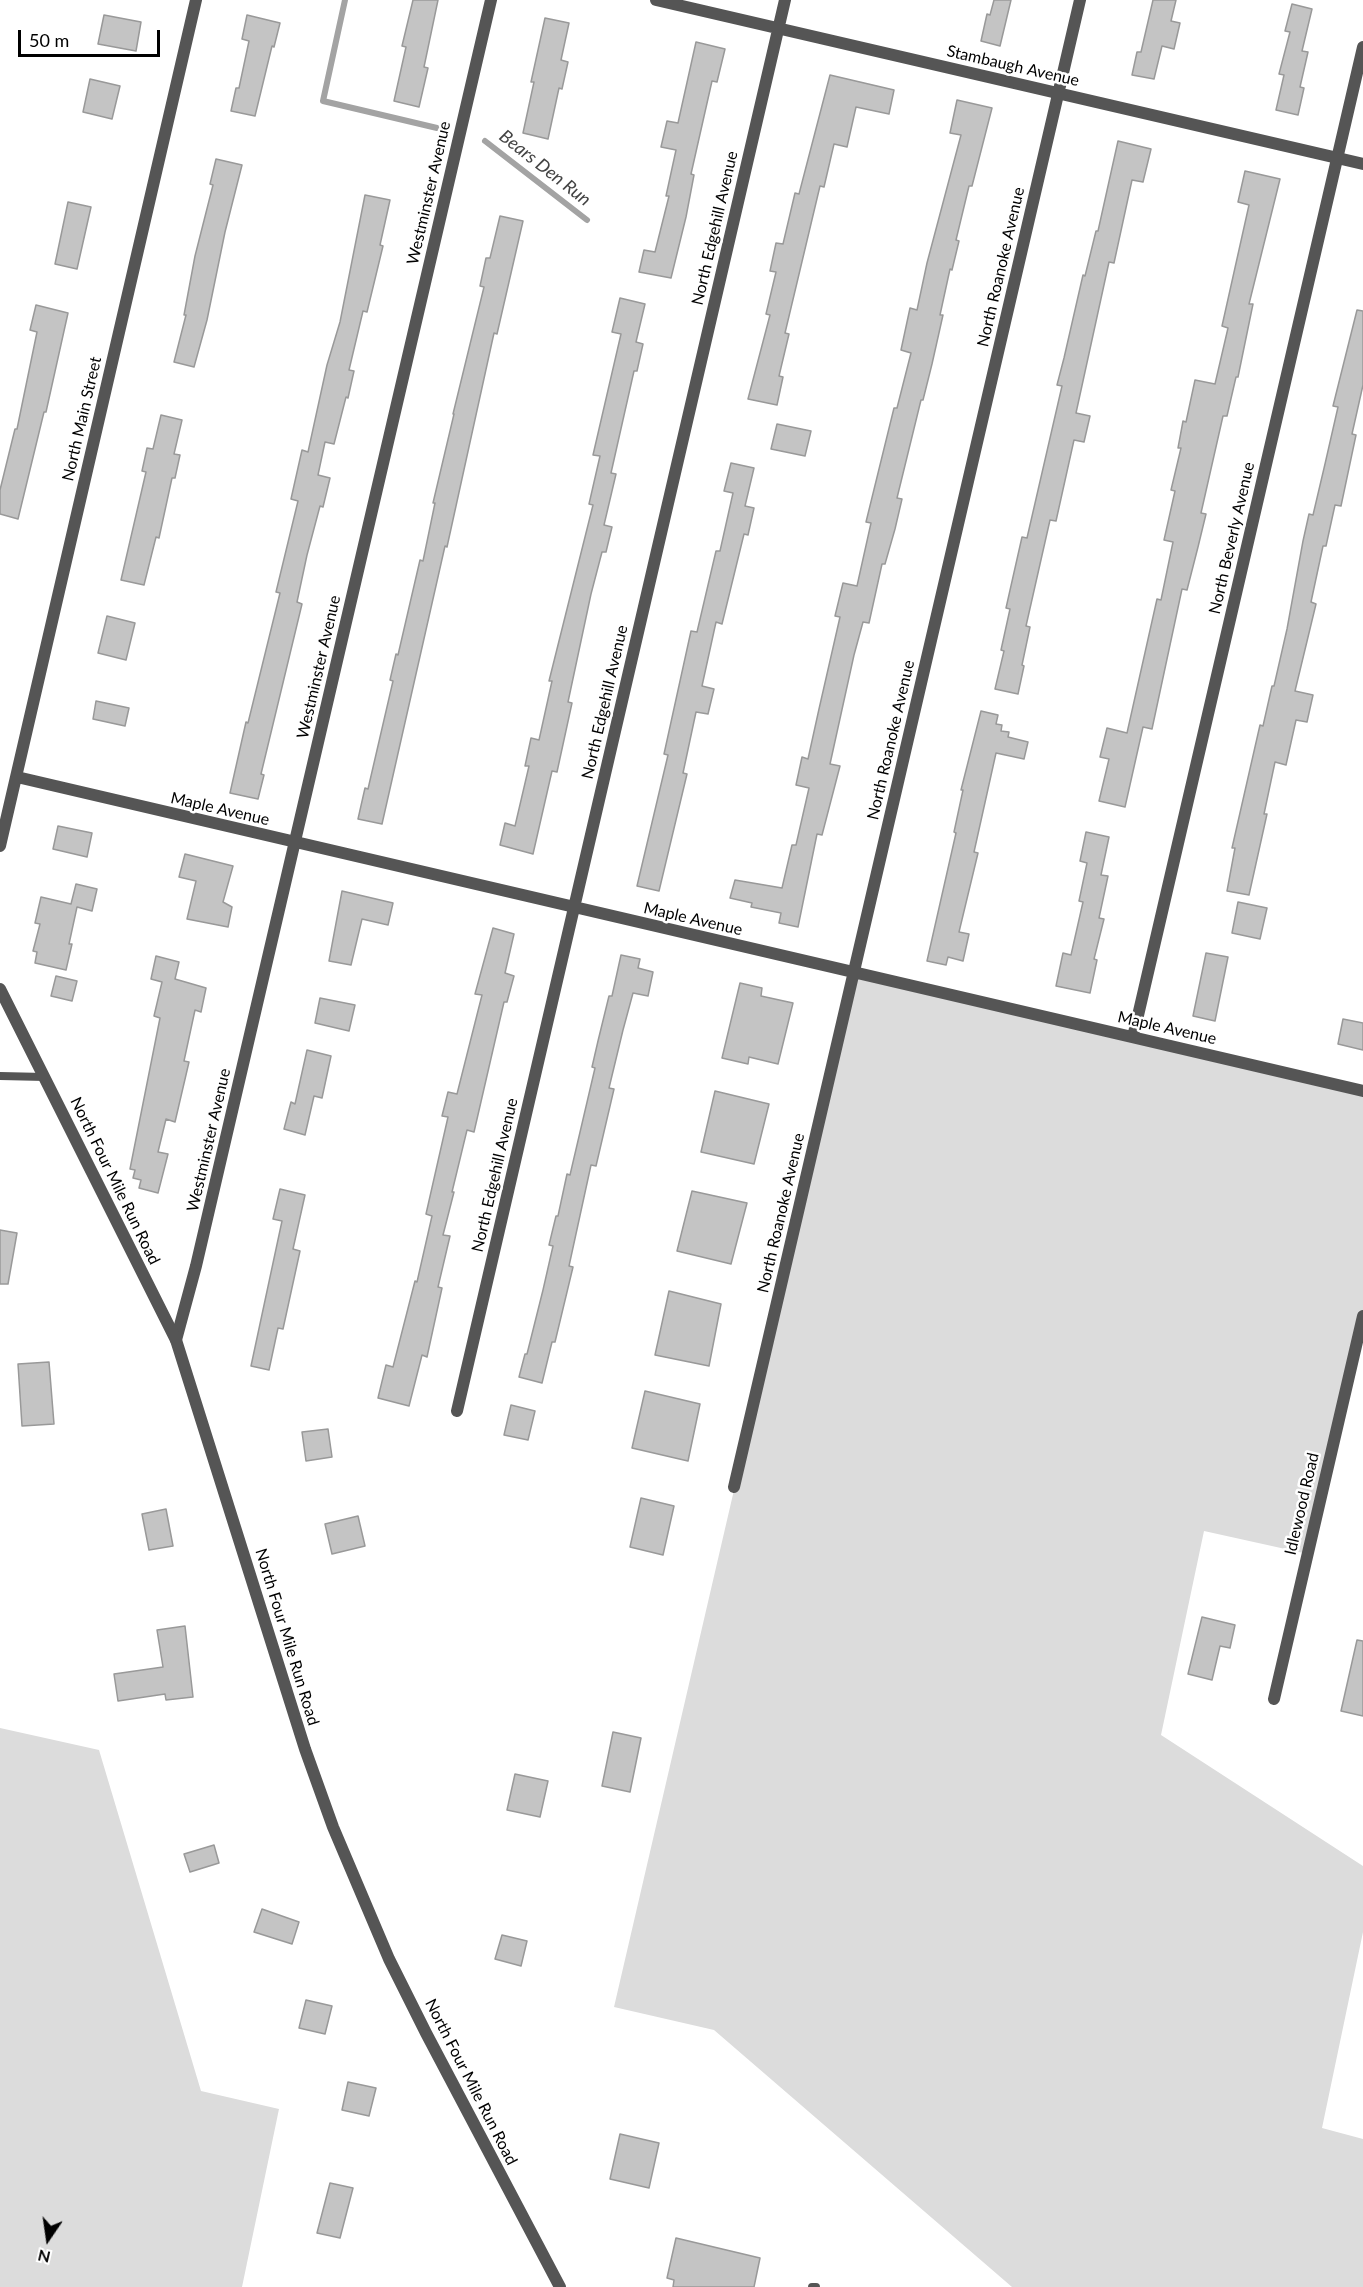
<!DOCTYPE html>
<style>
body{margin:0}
#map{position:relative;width:1363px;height:2287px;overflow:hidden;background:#fff;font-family:Lato,sans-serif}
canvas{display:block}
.north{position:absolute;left:18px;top:2209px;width:60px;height:60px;-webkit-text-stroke:4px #fff;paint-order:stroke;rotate:193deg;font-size:16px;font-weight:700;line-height:24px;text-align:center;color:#000}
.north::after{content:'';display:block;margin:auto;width:21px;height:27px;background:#000;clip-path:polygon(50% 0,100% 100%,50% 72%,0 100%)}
.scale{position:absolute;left:18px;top:30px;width:142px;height:27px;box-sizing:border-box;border:3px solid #000;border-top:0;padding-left:8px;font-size:18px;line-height:21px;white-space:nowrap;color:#000;-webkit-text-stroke:4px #fff;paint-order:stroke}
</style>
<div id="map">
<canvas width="1363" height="2287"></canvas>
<div class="north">N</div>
<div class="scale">50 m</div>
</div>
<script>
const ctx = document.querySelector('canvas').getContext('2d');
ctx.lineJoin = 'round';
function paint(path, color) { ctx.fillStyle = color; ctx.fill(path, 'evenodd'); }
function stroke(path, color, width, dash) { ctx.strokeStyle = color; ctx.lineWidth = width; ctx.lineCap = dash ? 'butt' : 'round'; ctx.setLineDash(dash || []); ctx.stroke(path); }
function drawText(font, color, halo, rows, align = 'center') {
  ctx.font = font + ' Lato,sans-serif'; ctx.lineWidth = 5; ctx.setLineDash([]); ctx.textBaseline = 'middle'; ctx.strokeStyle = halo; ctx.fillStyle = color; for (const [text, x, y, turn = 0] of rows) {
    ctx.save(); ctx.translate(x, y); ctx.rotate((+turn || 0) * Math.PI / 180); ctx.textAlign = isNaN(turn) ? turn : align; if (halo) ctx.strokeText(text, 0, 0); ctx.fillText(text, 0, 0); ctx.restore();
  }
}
paint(new Path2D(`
 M854 973 1363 1091V1316L1308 1554 1204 1531 1161 1735 1363 1866V1932L1322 2128 1363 2139V2287H1012L714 2030 614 2007Z
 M0 1728 99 1750 201 2091 279 2109 242 2287H0Z`), '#dcdcdc');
stroke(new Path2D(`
 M345 0 323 101 437 128
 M485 141 587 220`), '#a3a3a3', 6);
const building = new Path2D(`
 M413 0H438L424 67 428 68 419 107 394 101 406 47 402 46Z
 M994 0H1011L1000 46 981 41 987 14 990 15Z
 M1153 0H1176L1171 21 1180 23 1174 49 1162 46 1154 79 1132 75 1137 52H1141Z
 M1292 4 1312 9 1302 51 1308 52 1300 87 1304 88 1298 115 1276 110 1284 75 1279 74 1290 32 1285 31Z
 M104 15 141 22 136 51 98 44Z
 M247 15 280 23 274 47 272 46 255 116 231 111 236 88H239L249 41 242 39Z
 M545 18 569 23 561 60 568 62 562 89 559 88 548 139 523 133 534 82H531Z
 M696 42 725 49 717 82 712 81 691 174 694 175 686 217 671 278 639 272 644 250 655 252 669 196H666L676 150 661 147 667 121 678 123Z
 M830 75 894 90 889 114 856 107 847 147 834 144 824 187 820 186 785 333 789 334 779 376 783 377 777 405 748 399 770 315 766 314 776 272 770 271 776 243 783 244 795 193 799 194Z
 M90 79 120 86 112 119 83 112Z
 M957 100 992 108 972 186H969L956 240 959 241 952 270 950 269 940 315H943L932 364 923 400H921L897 498 902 499 895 529 885 564H882L869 623 863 622 854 655 830 764 840 766 822 835 817 834 798 927 779 923 781 913 751 907 752 903 730 898 735 880 782 888 792 845H796L809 788 796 785 802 757 808 759 819 709 840 617 835 616 843 583 857 586 871 523 866 522 894 408H897L911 353 901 350 910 308 917 310 927 263 961 135 950 133Z
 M1118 141 1151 149 1143 182 1132 180 1114 263 1109 262 1076 413 1090 416 1084 442 1074 440 1056 521 1050 520 1026 626 1030 627 1022 665 1024 666 1018 694 995 689 1004 651 1001 650 1010 609 1006 608 1022 537 1027 538 1062 386 1057 385 1064 358 1083 275 1085 276 1096 231H1098Z
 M216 159 242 165 225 232 207 320 194 367 174 362 186 315H184L195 256 213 185 210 184Z
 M1245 171 1280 179 1249 304H1253L1238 377H1236L1227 416H1223L1201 513 1206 514 1198 547 1187 590 1182 589 1152 729 1143 727 1125 807 1099 801 1109 759 1100 757 1107 728 1127 733 1157 599 1161 600 1173 542 1164 540 1175 491 1171 490 1181 448H1178L1183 421 1186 422 1195 380 1215 384 1228 328 1222 326 1249 205 1238 202Z
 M365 195 390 200 380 245 383 246 367 312 363 311 349 370 354 371 348 398 346 397 334 444 325 442 318 475 330 478 323 507 320 506 307 555 297 602 302 604 261 774 264 775 258 799 230 793 246 722 248 723 280 593 276 592 298 501 291 499 302 450 308 452 327 365 340 322Z
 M68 202 91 207 77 269 55 264Z
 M500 216 523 221 497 334 494 333 447 547 445 546 382 824 358 819 365 788 368 789 393 681 390 680 396 654 398 655 420 560 423 561 435 503H433L454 414H453L484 287 480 286 486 258H490Z
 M620 298 645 304 636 342 643 344 637 371H634L611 473 616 474 604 525 612 527 606 552H602L591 594 568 702 572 703 557 772 552 771 533 854 500 845 505 823 515 826 529 766H525L531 738 539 740 552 681H549L593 505 589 504 600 456 593 455 621 334 612 332Z
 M36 305 68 313 46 412H44L18 519 0 514V490L15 429H17L37 332 30 330Z
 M1357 310 1363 311V385L1352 434 1356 435 1341 506 1335 505 1326 546H1323L1311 602 1316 604 1295 691 1313 695 1307 722 1296 720 1286 765 1275 762 1264 814H1267L1249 895 1227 891 1235 848H1232L1260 725 1263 726 1272 686H1274L1287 629 1303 541 1309 514 1313 515 1325 464 1338 407 1333 406Z
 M161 415 182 420 174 454 180 455 175 478H172L159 538 156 537 144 585 121 580 146 472 142 471 147 448 153 449Z
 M777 424 811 431 805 456 771 449Z
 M731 463 754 468 745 506 754 508 748 535 744 534 722 624 716 622 702 686 714 689 708 714 696 712 683 773 687 774 659 891 637 886 668 755 664 754 691 631 697 632 716 551H720L733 493 724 491Z
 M107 616 135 623 126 660 98 653Z
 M96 701 129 708 125 726 93 719Z
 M981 711 998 715 996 724 1002 725 1001 731 1009 732 1008 737 1028 742 1024 759 996 753 974 852 978 853 959 932 969 934 963 961 948 957 946 965 927 961 956 833 954 832 963 790H961Z
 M58 826 92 833 87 857 53 849Z
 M1086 832 1109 837 1101 875 1108 876 1099 918 1104 919 1094 959 1097 960 1090 993 1056 986 1063 953 1071 955 1083 902 1079 901 1087 863 1080 861Z
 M185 854 233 866 223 902 232 907 228 927 187 919 196 881 179 877Z
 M76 884 97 889 92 911 77 907 69 944H72L66 970 35 963 37 952 33 951 40 924 35 923 41 897 71 904Z
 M342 891 393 903 388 925 362 919 351 965 329 961Z
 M1238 902 1267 908 1260 939 1232 933Z
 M493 928 514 934 505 973 514 976 507 1002H504L474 1132 467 1130 452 1192H454L443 1235 450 1236 438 1287 442 1288 427 1357 422 1355 409 1406 378 1398 386 1365 393 1367 415 1281 417 1282 432 1216 426 1214 448 1117 442 1116 448 1092 457 1094 482 995 475 994Z
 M1206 953 1228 957 1215 1021 1193 1016Z
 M621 955 640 959 638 968 653 972 648 996 633 993 623 1030 609 1088 614 1089 596 1166 591 1165 569 1266 573 1267 555 1342H552L542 1383 519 1377 525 1354H527L543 1290 553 1246 549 1245 556 1216H558L567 1174 570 1175 595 1068 592 1067 598 1041 609 996H612Z
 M156 956 179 962 175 979 206 988 201 1012 195 1010 184 1061 189 1062 175 1122 166 1119 158 1152 168 1154 158 1193 139 1188 141 1180 133 1178 135 1170 130 1169 160 1018 154 1016 162 982 151 979Z
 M56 976 77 981 72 1001 51 996Z
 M740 983 762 988 761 996 793 1003 778 1064 749 1057 748 1064 722 1058Z
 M320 998 355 1005 349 1031 315 1023Z
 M1343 1019 1363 1023V1050L1338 1044Z
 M307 1050 331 1056 322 1098 314 1096 305 1135 284 1129 291 1102 295 1104Z
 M715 1091 769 1104 754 1164 701 1152Z
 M280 1189 305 1195 293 1249 300 1251 283 1329 278 1328 269 1370 251 1366 282 1221 273 1219Z
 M692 1191 747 1203 731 1264 677 1251Z
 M0 1230 17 1233 8 1284H0Z
 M669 1291 721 1304 709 1366 655 1355Z
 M49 1362 54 1424 22 1426 18 1364Z
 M645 1391 700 1404 688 1461 632 1448Z
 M511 1405 535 1411 528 1440 504 1435Z
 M328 1429 332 1457 306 1461 302 1432Z
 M641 1498 674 1506 663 1555 630 1547Z
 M166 1509 173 1546 149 1550 142 1514Z
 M358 1516 365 1546 332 1554 325 1524Z
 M1202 1617 1235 1625 1230 1648 1220 1646 1212 1680 1188 1674Z
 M185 1626 193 1697 166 1700 165 1694 118 1701 114 1674 163 1667 157 1630Z
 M1357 1640 1363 1641V1716L1341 1711Z
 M613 1732 641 1738 630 1792 602 1786Z
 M515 1774 548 1781 540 1817 507 1810Z
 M214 1845 219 1863 190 1872 184 1854Z
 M262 1909 299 1922 292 1944 254 1932Z
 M502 1935 527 1941 521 1966 495 1959Z
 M306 2000 332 2006 325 2034 299 2028Z
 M348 2082 376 2088 369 2116 342 2110Z
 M620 2134 659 2143 649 2188 610 2179Z
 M330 2183 353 2188 340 2238 317 2233Z
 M676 2238 760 2258 754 2287H673L674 2280 667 2278Z`);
paint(building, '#c4c4c4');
stroke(building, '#999', 1.5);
stroke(new Path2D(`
 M0 1076 45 1077
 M812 2287H816`), '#555', 8);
stroke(new Path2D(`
 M656 0 1363 164
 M17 777 1363 1091
 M0 846 196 0
 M1133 1037 1363 47
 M176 1340 196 1266 491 0
 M457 1411 785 0
 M734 1487 1080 0
 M1274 1699 1363 1316`), '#555', 12);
stroke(new Path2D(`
 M0 989 176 1340 305 1749 333 1827 389 1959 426 2033 560 2287`), '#555', 12);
drawText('16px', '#000', '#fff', [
 ["Stambaugh Avenue",1013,66,13],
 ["Westminster Avenue",429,193,-77],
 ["North Edgehill Avenue",715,228,-77],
 ["North Roanoke Avenue",1001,267,-77],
 ["North Main Street",82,419,-77],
 ["North Beverly Avenue",1232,538,-77],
 ["Westminster Avenue",319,667,-77],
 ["North Edgehill Avenue",605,702,-77],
 ["North Roanoke Avenue",891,740,-77],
 ["Maple Avenue",220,809,13],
 ["Maple Avenue",693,919,13],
 ["Maple Avenue",1167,1028,13],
 ["Westminster Avenue",209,1140,-77],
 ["North Edgehill Avenue",495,1175,-77],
 ["North Four Mile Run Road",115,1181,64],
 ["North Roanoke Avenue",781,1213,-77],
 ["Idlewood Road",1302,1504,-77],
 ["North Four Mile Run Road",287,1637,73],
 ["North Four Mile Run Road",471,2082,63]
]);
drawText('italic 18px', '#444', '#fff', [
 ["Bears Den Run",545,168,38]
]);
</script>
